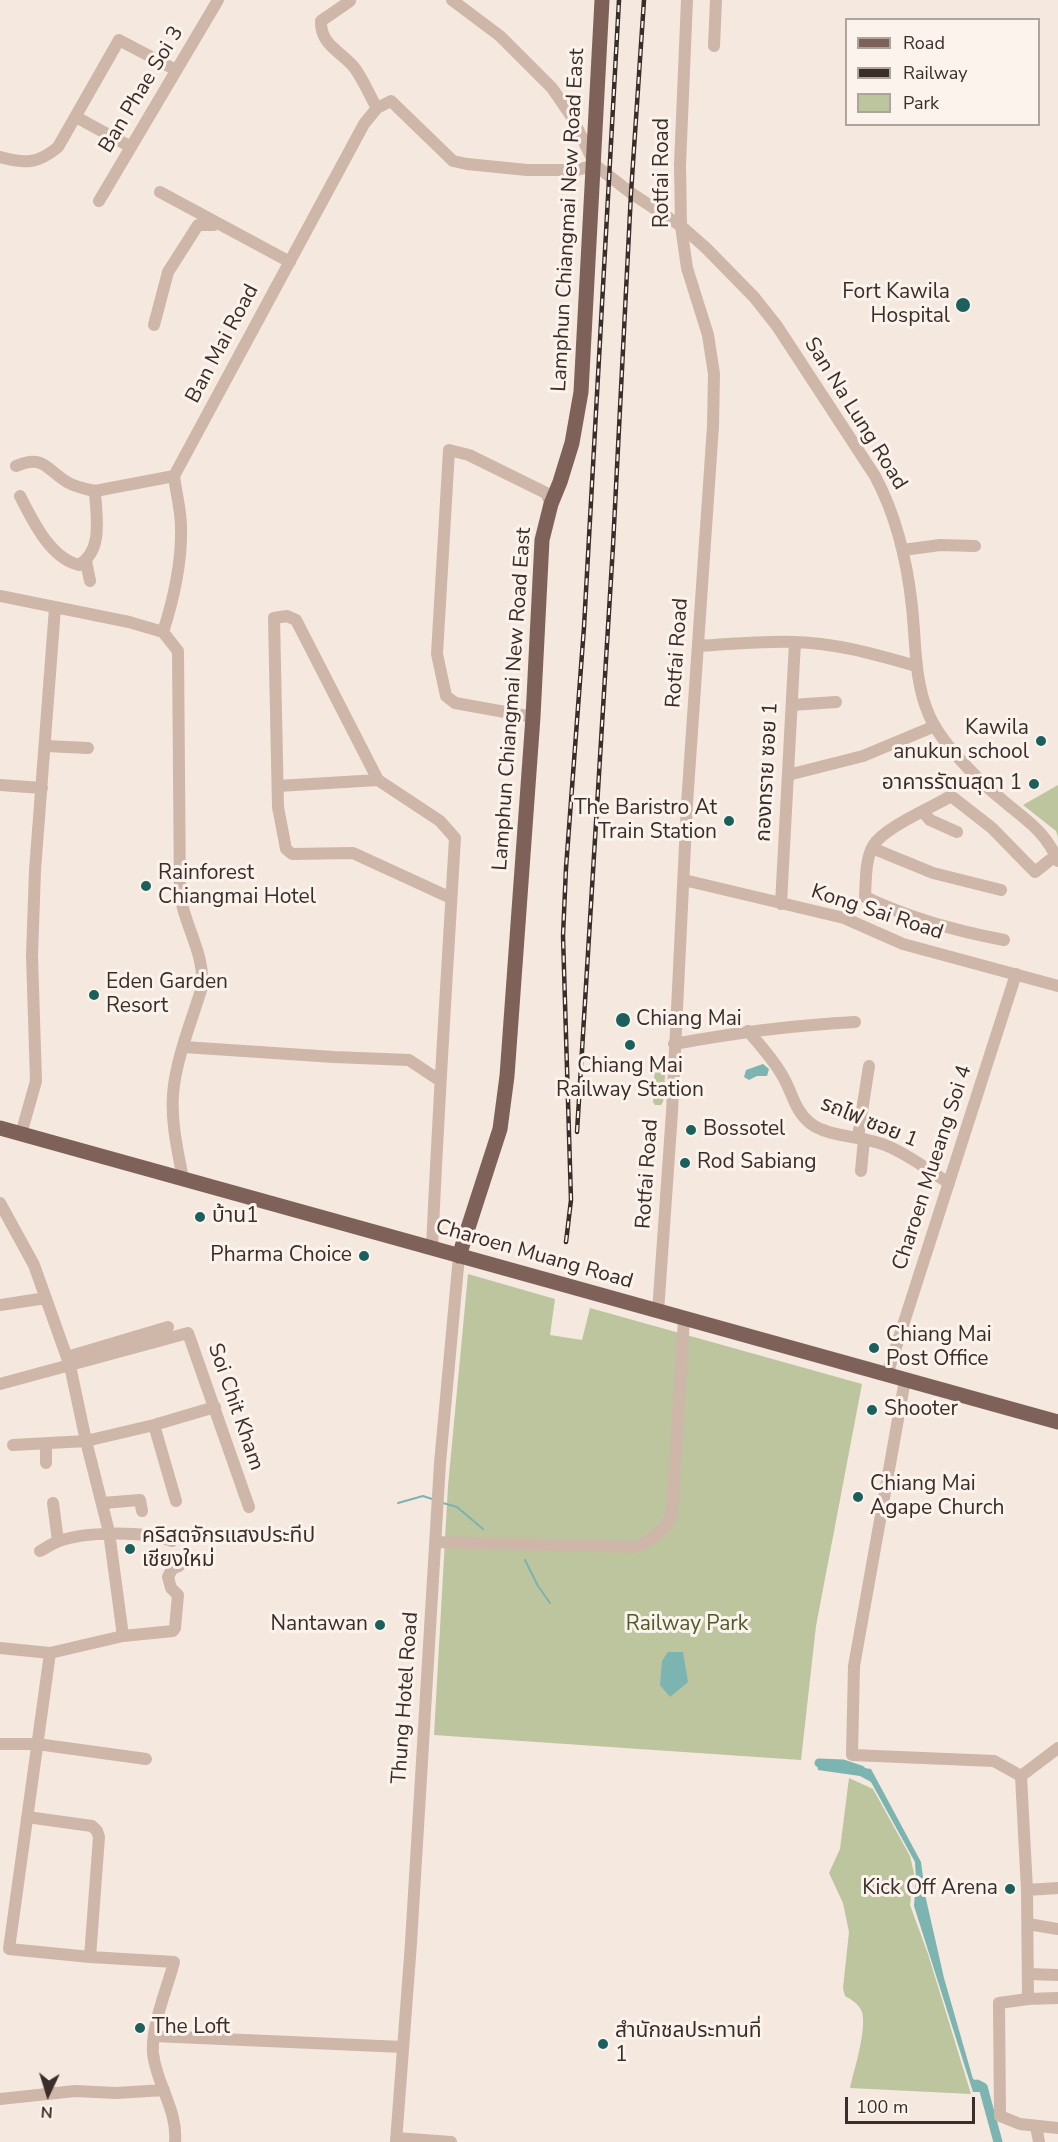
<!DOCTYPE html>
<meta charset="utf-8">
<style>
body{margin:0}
#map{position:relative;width:1058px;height:2142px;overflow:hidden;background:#f5e8df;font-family:"Nunito Sans",sans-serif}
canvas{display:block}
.legend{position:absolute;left:845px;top:18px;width:195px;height:108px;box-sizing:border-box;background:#fbf3ec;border:2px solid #aea49e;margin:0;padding:8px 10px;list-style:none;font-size:18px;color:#3b2d2a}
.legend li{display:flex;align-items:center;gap:12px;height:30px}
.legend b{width:30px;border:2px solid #aea49e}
.north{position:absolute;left:18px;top:2064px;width:60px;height:60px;-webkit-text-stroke:4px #fbf3ec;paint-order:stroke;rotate:184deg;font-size:16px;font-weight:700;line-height:24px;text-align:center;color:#3b2d2a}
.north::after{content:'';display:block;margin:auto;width:21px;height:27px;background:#3b2d2a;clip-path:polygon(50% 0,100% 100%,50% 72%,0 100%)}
.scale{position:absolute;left:845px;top:2097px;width:130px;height:27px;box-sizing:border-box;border:3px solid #3b2d2a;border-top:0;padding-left:8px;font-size:18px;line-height:21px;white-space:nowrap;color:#3b2d2a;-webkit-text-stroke:4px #fbf3ec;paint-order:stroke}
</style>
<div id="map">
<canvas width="1058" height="2142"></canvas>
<ul class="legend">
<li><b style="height:8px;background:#7e625a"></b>Road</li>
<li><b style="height:8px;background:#3b2d2a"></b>Railway</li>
<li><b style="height:16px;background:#bcc59d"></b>Park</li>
</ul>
<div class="north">N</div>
<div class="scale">100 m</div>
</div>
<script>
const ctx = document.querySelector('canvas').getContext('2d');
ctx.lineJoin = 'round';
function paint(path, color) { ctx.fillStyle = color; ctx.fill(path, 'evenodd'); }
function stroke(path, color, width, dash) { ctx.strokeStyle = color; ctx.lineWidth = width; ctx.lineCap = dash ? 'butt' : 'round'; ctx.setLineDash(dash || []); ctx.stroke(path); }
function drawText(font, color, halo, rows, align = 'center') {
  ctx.font = font + ' "Nunito Sans","Noto Sans Thai",sans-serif'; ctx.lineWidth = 6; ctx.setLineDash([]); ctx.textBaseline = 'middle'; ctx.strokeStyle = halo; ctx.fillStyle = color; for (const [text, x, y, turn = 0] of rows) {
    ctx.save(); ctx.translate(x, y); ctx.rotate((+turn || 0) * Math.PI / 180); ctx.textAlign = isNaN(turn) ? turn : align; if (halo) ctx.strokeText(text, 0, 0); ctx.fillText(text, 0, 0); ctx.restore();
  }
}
paint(new Path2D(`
 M1058 785V837L1056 831 1023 805Z
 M655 1062 666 1063 663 1102 661 1105H655L653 1102Z
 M468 1274 555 1299 550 1335 582 1340 590 1308 862 1384 816 1626 801 1760 434 1735 448 1486Z
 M849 1778 873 1789 910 1856 914 1873 910 1905 928 1954 971 2094 850 2088C854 2070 867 2030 862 2012 859 2004 852 2000 845 1996L843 1988 849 1932 843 1903 829 1873 840 1849Z`), '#bcc59d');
paint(new Path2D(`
 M763 1064 769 1069 767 1076H757L749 1080 744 1077 746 1070Z
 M668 1652H683L688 1682 670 1697 660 1685 662 1661Z
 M817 1761 871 1769 921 1862 926 1899 944 1978 973 2079 987 2085 989 2092H973L914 1906 916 1879 915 1862 871 1782 860 1776 818 1770Z`), '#7cb4b1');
stroke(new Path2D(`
 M398 1503 423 1496 432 1499
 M443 1503 457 1507 483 1529
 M525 1560 538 1586 550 1603`), '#7cb4b1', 2);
stroke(new Path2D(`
 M819 1763 843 1764 861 1770
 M977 2084 983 2087 998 2142`), '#7cb4b1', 9);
stroke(new Path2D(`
 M452 0 500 36 552 88 572 117 595 165 631 193 681 226 706 248 754 297 777 326 875 476C897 517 907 560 912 607 916 643 914 681 929 715 941 743 977 779 1000 798 1024 819 1045 830 1058 861
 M350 1 321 21C320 44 340 51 353 66 363 78 369 95 377 108
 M714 46 716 0
 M76 117 131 147
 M0 157C25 164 38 164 58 147L119 40 176 70
 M160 192 290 262
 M99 201 218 0
 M154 325 168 272 198 225H214
 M16 466C43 454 46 469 67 482 75 487 85 489 95 491
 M20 496C33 521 50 558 79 565 104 550 96 516 95 491L174 476
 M903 550 940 545 975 546
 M86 561 90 581
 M0 596 129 622 163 632
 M163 632C174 598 182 562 181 527 181 510 176 493 174 476L364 124 377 108 391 101 453 161 467 164 527 170H577L595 165
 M163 632 178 651 180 895C185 927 205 954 202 987 192 1020 175 1061 173 1095 171 1124 178 1152 183 1179
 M698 646C730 644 763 641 795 642 837 643 877 655 916 666
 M792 705 836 702
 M533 717 455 703 446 696 437 654 449 450 469 455 546 493 551 504
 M46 746 88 748
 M788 775 863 756 935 726
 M0 785 42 788
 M278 786 378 780
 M923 812 930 820 957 832
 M872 848 933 873 1001 890
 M684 880 844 918 903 944 1058 986
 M781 904 795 642
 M1004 940C956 931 909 918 865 897 866 881 865 860 873 846 883 828 931 808 951 796L992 828 1035 872 1050 860 1057 858
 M748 1031C760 1045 773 1059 782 1075 792 1091 794 1110 810 1123 827 1137 863 1136 885 1145 908 1154 928 1170 949 1183
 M674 1044C734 1033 794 1025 855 1022
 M184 1047 334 1057 409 1060 439 1080
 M21 1134 36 1081 32 956 35 870 55 608
 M858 1137 869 1066
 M861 1171 864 1139
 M0 1203 34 1265 70 1366 86 1441 109 1532 123 1636
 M432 1249C438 1112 447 975 455 838L440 821 378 780 296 620 287 616 274 618 278 807 286 849 292 854 353 853 451 898
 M0 1305 46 1298
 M658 1312 672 1112 687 804 713 426 714 374 708 335 687 268 681 226 680 165 687 0
 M67 1357 168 1327
 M887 1375 1016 974
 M905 1380 854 1666 852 1755 994 1761 1021 1776
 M0 1384 188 1333 249 1507
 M154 1425 176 1501
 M46 1444V1463
 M13 1445 86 1441 154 1425 215 1407
 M53 1503 58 1541
 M102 1503 140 1500 142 1511
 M436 1542 634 1547C653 1541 662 1532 672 1515L684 1319
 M40 1551C46 1548 51 1544 57 1542 84 1531 144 1531 172 1541
 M0 1648 50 1653 123 1636 173 1631 175 1628 178 1595 171 1588 168 1577 172 1569 179 1566
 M50 1653 9 1949 90 1957 174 1962C167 1989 151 2026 153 2053 156 2084 178 2110 175 2142
 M0 1744H37L146 1759
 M1021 1776 1027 1890 1028 1999
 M1021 1776 1058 1748
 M27 1817 92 1826 97 1831 99 1837 90 1957
 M1027 1890 1058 1888
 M1028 1924 1058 1929
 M1028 1974 1058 1975
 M1058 1998 1028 1999 999 2003 1000 2116 1020 2124 1058 2128
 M154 2036 403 2047
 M0 2099 75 2091 116 2093 164 2090
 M1036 2126 1039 2142
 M396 2138 451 2142
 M396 2142 411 1943 440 1463 459 1256`), '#ceb6a9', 12);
stroke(new Path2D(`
 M0 1128 1058 1422
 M459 1256 500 1129 507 1076 533 717 542 540 551 504 560 482 572 443 581 392 602 0`), '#7e625a', 15);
const rail = new Path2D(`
 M577 1132 613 546 631 193 644 0
 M566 1242 571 1200 563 936 566 868 584 627 619 0`);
stroke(rail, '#3b2d2a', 4.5);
stroke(rail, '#fbf3ec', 2, [7]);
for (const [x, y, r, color] of [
 [963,305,8,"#1c605d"],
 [1041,741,6,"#1c605d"],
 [1034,784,6,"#1c605d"],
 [729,821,6,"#1c605d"],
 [146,886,6,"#1c605d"],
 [94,995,6,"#1c605d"],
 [623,1020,8,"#1c605d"],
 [630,1045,6,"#1c605d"],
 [691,1130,6,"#1c605d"],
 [685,1163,6,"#1c605d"],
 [200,1217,6,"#1c605d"],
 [364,1256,6,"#1c605d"],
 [874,1348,6,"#1c605d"],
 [872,1410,6,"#1c605d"],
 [858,1497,6,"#1c605d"],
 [130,1549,6,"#1c605d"],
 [380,1625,6,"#1c605d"],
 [1010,1889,6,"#1c605d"],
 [140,2028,6,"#1c605d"],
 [603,2044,6,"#1c605d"]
]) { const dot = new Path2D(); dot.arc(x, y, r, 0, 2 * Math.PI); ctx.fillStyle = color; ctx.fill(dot); stroke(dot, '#fbf3ec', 2); }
drawText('21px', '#3b2d2a', '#fbf3ec', [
 ["Ban Phae Soi 3",142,90,-59],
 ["Rotfai Road",663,173,-90],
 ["Lamphun Chiangmai New Road East",569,220,-87],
 ["Ban Mai Road",223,344,-62],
 ["San Na Lung Road",855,414,58],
 ["Rotfai Road",678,653,-86],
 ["Lamphun Chiangmai New Road East",513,699,-86],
 ["กองทราย ซอย 1",768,772,-87],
 ["Kong Sai Road",877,913,18],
 ["รถไฟ ซอย 1",869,1123,22],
 ["Charoen Mueang Soi 4",933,1168,-72],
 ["Rotfai Road",648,1174,-86],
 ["Charoen Muang Road",534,1255,16],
 ["Soi Chit Kham",235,1407,71],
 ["Thung Hotel Road",406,1698,-86]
]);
drawText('21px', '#3b2d2a', '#fbf3ec', [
 ["Fort Kawila",950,293,"right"],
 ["Hospital",950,317,"right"],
 ["Kawila",1029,729,"right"],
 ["anukun school",1029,753,"right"],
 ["อาคารรัตนสุดา 1",1022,784,"right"],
 ["The Baristro At",717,809,"right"],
 ["Train Station",717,833,"right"],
 ["Rainforest",158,874],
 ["Chiangmai Hotel",158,898],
 ["Eden Garden",106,983],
 ["Resort",106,1007],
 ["Chiang Mai",636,1020],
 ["Chiang Mai",630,1067,"center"],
 ["Railway Station",630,1091,"center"],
 ["Bossotel",703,1130],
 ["Rod Sabiang",697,1163],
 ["บ้าน1",212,1217],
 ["Pharma Choice",352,1256,"right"],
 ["Chiang Mai",886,1336],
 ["Post Office",886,1360],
 ["Shooter",884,1410],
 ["Chiang Mai",870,1485],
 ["Agape Church",870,1509],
 ["คริสตจักรแสงประทีป",142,1537],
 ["เชียงใหม่",142,1561],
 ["Nantawan",368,1625,"right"],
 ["Kick Off Arena",998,1889,"right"],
 ["The Loft",152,2028],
 ["สำนักชลประทานที่",615,2032],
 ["1",615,2056]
], 'left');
drawText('21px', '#4f5b2b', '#fbf3ec', [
 ["Railway Park",687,1625]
]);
</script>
